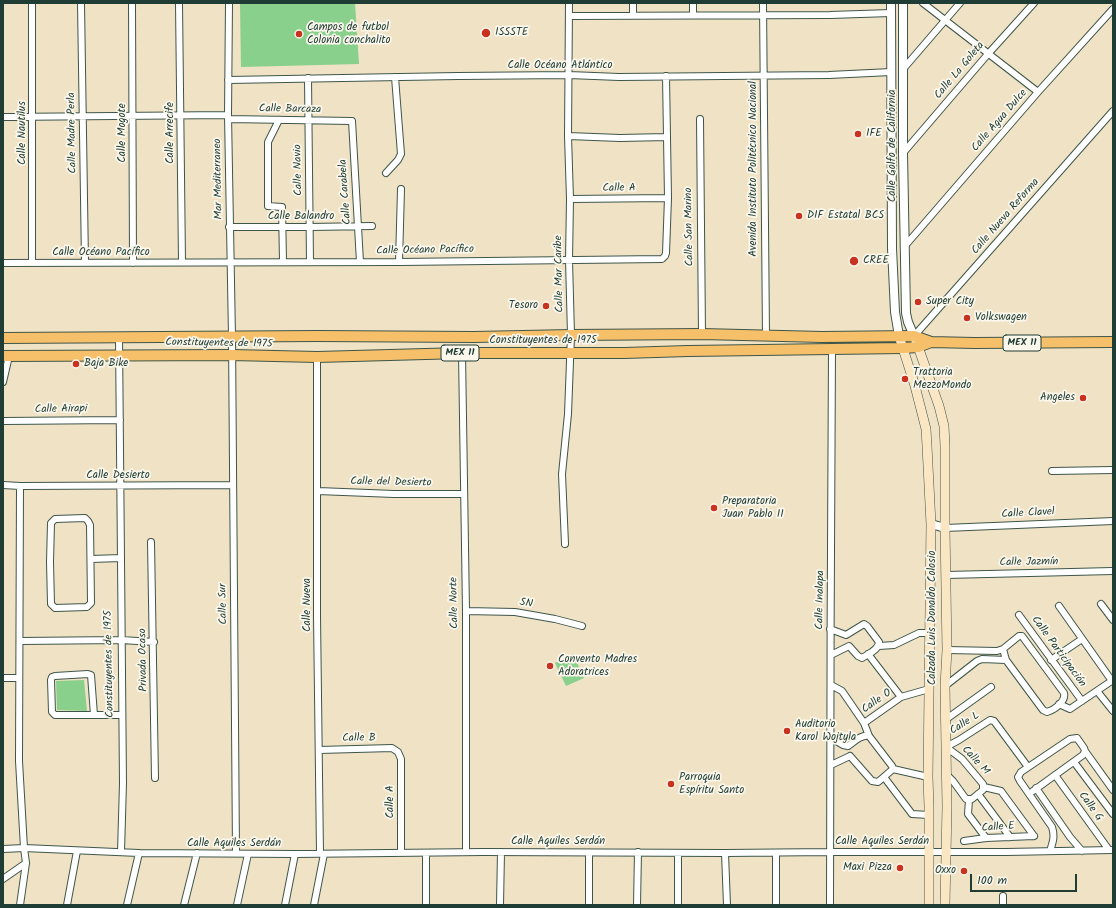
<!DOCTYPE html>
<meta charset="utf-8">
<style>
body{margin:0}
#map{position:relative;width:1116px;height:908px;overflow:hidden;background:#f0e2c4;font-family:Kalam,sans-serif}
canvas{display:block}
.frame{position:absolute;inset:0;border:4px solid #1f3d34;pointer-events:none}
.scale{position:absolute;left:970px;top:874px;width:107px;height:18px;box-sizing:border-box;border:2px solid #1f3d34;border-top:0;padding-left:5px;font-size:12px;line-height:14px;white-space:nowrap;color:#1f3d34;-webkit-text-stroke:3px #fbf7ec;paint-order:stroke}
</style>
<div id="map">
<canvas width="1116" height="908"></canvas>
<div class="frame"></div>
<div class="scale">100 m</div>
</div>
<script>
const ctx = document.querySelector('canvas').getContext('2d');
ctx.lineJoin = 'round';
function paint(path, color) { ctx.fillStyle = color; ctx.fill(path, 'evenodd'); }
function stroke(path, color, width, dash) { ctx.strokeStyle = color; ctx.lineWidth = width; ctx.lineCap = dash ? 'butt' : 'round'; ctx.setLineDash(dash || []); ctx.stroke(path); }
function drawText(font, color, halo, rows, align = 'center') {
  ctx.font = font + ' Kalam,sans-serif'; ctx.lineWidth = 3.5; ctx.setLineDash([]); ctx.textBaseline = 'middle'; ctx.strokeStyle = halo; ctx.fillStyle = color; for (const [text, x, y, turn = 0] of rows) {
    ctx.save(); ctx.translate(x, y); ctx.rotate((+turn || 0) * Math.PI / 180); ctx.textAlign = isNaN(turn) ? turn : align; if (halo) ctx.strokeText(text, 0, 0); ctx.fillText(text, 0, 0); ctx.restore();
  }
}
paint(new Path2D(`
 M240 3H355L359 64 241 67Z
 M573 654 584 678 566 686 555 663Z
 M84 680 87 711 57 710 56 681Z`), '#88d08c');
const minor = new Path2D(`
 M32 3V263
 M81 3 85 263
 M132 3 133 263
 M179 3 182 262
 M229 3 228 115 232 337 236 853
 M633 3V15
 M763 3 766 336
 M923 3 1038 92
 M693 15V3
 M570 16 830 15 891 13
 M904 68 960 3
 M308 78 310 262
 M228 80 458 76 569 75 619 77 829 75 891 72
 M3 117 228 115
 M228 119 352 121 360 262
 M700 119 702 334
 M279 120 268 142V206L282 207 283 262
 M568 136 620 138 667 137
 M903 153 988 54 1034 3
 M386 173 398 160 401 154 395 77
 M570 199 668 198
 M229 227H310L372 226
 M904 247 1038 92 1113 9
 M399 262 401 189
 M3 263 399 262 662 259 665 256 666 253 668 198 666 76
 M914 336 1113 111
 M119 337 123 783 121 852
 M462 353 466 611V852
 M317 357V616L320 853
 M3 382 9 356
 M3 421 120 420
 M1052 471 1113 470
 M3 485 20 486 232 485
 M318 491 394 494H464
 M85 518 88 521 90 525 91 603 87 607 55 608 51 604 50 562 51 523 55 519Z
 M945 528 1113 521
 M151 542 155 778
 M565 544 562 474 568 414 571 335 569 260 570 199 568 136 569 3
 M91 559 121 558
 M946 575 1113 571
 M1101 604 1113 620
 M1059 606 1112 681
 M466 611 515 612 555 619 582 626
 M1019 615 1082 701
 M830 629 846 635 864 624 867 626 879 642C879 650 868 654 862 658L858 656 849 646 831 655
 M20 641 121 640 154 642
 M879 646 894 645 919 633H929
 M947 650 997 651 1003 649 1019 636H1022L1064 693C1066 702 1054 710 1047 712L1043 710 1006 660 1003 649
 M868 654 901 697
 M1051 660 1082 639
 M3 678H19
 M831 685 842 691 864 723 869 736 892 766 893 769
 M945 686 977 661 982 659 1006 660
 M1097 691 1113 711
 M1059 704 1070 709 1113 680
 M94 715 91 675 88 674 55 676 52 677 51 680 52 712 55 715H122
 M945 720 991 687
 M864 723 901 697 929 689
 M831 738 843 745 848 746
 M848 746C854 742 861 734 869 736
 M319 750 392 748 398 752 401 759V853
 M850 756 872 781 878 782 893 769
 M1074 762 1113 814
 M831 765 850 756
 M893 769 928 777
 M947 775 953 781 966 799H972L983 790V784L962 759 946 747 959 740 990 720 994 721 1028 767
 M1055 775 1109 850
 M884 777 912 814 929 815
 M984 787 1001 791 1034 836
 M1036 788 1070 837 1082 851
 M1033 791 1083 755 1085 751
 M978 794 1010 837
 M969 800 968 814 986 838
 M964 841 986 838 1034 836
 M3 849 24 848 139 853 295 854 484 852 725 853 830 852H1006L1113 850
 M1050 851C1053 842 1055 836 1052 827L1020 781 1018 777 1021 772 1070 739 1077 738 1084 748 1085 751 1113 790
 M725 853 727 905
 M3 879 26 863
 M20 905 26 863 24 848 19 761 20 486
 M67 905 77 851
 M127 905 139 853
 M184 905 197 853
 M237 905 248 854
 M285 905 295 854
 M314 905 324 854
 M426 905V853
 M500 905 501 852
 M589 905V853
 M637 905 638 852
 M678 905V853
 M776 905V853
 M830 905C830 720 831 534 832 349
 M1003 905V896`);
const tertiary = new Path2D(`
 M891 3 892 248 895 312 899 336
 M903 3V153L906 313 908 322 914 336
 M931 524 945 528`);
const secondary = new Path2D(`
 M899 336 915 386 926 429 927 446 931 524 928 777 929 807V905
 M916 341 939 406 944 426 945 446V528L947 650 945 686 947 806 945 905`);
const primary = new Path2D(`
 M3 338 318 336 474 337 571 335 702 334 822 337 914 336 931 342 974 343 1113 342
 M3 356 232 355 317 357 462 353H624L688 351 903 348 918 347 931 342`);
stroke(minor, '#3e564a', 8);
stroke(tertiary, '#3e564a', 10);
stroke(secondary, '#3e564a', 10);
stroke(primary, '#3e564a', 12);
stroke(minor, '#fff', 6);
stroke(tertiary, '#fff', 8);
stroke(secondary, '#fbe6c4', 9);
stroke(primary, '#f6c06b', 10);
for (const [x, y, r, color] of [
 [486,33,5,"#c8321e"],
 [299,34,4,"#c8321e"],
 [858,134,4,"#c8321e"],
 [799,216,4,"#c8321e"],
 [854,261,5,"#c8321e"],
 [918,302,4,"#c8321e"],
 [546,306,4,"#c8321e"],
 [967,318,4,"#c8321e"],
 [76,364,4,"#c8321e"],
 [905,379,4,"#c8321e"],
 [1083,398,4,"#c8321e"],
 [714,508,4,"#c8321e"],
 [550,666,4,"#c8321e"],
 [787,731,4,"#c8321e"],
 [671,784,4,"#c8321e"],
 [900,868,4,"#c8321e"],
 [964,871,4,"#c8321e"]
]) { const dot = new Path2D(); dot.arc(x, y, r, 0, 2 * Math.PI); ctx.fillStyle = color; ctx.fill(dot); stroke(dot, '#fbf7ec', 1.5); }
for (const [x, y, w] of [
 [1022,343,38],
 [460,353,38]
]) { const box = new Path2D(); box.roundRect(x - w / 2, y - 8, w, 16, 3); ctx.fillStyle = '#fbf7ec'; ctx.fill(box); stroke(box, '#1f3d34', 1); }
drawText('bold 10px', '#1f3d34', null, [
 ["MEX 11",1022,343],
 ["MEX 11",460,353]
]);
drawText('11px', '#1f3d34', '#fbf7ec', [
 ["Campos de futbol",307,28],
 ["Colonia conchalito",307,41],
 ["ISSSTE",495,33],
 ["IFE",866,134],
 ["DIF Estatal BCS",807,216],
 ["CREE",863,261],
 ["Super City",926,302],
 ["Tesoro",538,306,"right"],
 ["Volkswagen",975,318],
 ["Baja Bike",84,364],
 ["Trattoria",913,373],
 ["MezzoMondo",913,386],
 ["Angeles",1075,398,"right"],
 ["Preparatoria",722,502],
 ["Juan Pablo II",722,515],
 ["Convento Madres",558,660],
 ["Adoratrices",558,673],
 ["Auditorio",795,725],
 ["Karol Wojtyla",795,738],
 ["Parroquia",679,778],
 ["Espíritu Santo",679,791],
 ["Maxi Pizza",892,868,"right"],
 ["Oxxo",956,871,"right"]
], 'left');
drawText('11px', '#1f3d34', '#fbf7ec', [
 ["Calle Océano Atlántico",560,66],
 ["Calle La Goleta",960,71,-50],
 ["Calle Barcaza",290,110,1],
 ["Calle Agua Dulce",1000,121,-49],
 ["Calle Nautilus",23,133,-90],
 ["Calle Madre Perla",73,133,-91],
 ["Calle Mogote",123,133,-90],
 ["Calle Arrecife",171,133,-90],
 ["Calle Golfo de California",893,146,-90],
 ["Avenida Instituto Politécnico Nacional",754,169,-90],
 ["Calle Navio",299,170,-91],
 ["Mar Mediterraneo",219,179,-91],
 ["Calle A",619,189,-1],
 ["Calle Carabela",346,192,-94],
 ["Calle Balandro",301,217],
 ["Calle Nueva Reforma",1006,217,-49],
 ["Calle San Marino",690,227,-91],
 ["Calle Océano Pacífico",425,251,-1],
 ["Calle Océano Pacífico",101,253],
 ["Calle Mar Caribe",560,274,-91],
 ["Constituyentes de 1975",543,341],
 ["Constituyentes de 1975",219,344,1],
 ["Calle Airapi",61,410,-1],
 ["Calle Desierto",118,476],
 ["Calle del Desierto",391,483,1],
 ["Calle Clavel",1028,514,-3],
 ["Calle Jazmín",1029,563,-1],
 ["Calle Inalapa",821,600,-89],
 ["Calle Norte",455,603,-91],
 ["Calle Sur",224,604,-91],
 ["SN",526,604,9],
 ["Calle Nueva",308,605,-90],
 ["Calzada Luis Donaldo Colosio",933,618,-90],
 ["Calle Participación",1058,652,54],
 ["Privada Ocaso",144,660,-91],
 ["Constituyentes de 1975",110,664,-91],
 ["Calle O",877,702,-35],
 ["Calle L",965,724,-32],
 ["Calle B",359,739,-1],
 ["Calle M",975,761,47],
 ["Calle A",391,802,-90],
 ["Calle G",1090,807,54],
 ["Calle E",998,828,-4],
 ["Calle Aquiles Serdán",558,842],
 ["Calle Aquiles Serdán",882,842],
 ["Calle Aquiles Serdán",234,844]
]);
</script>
